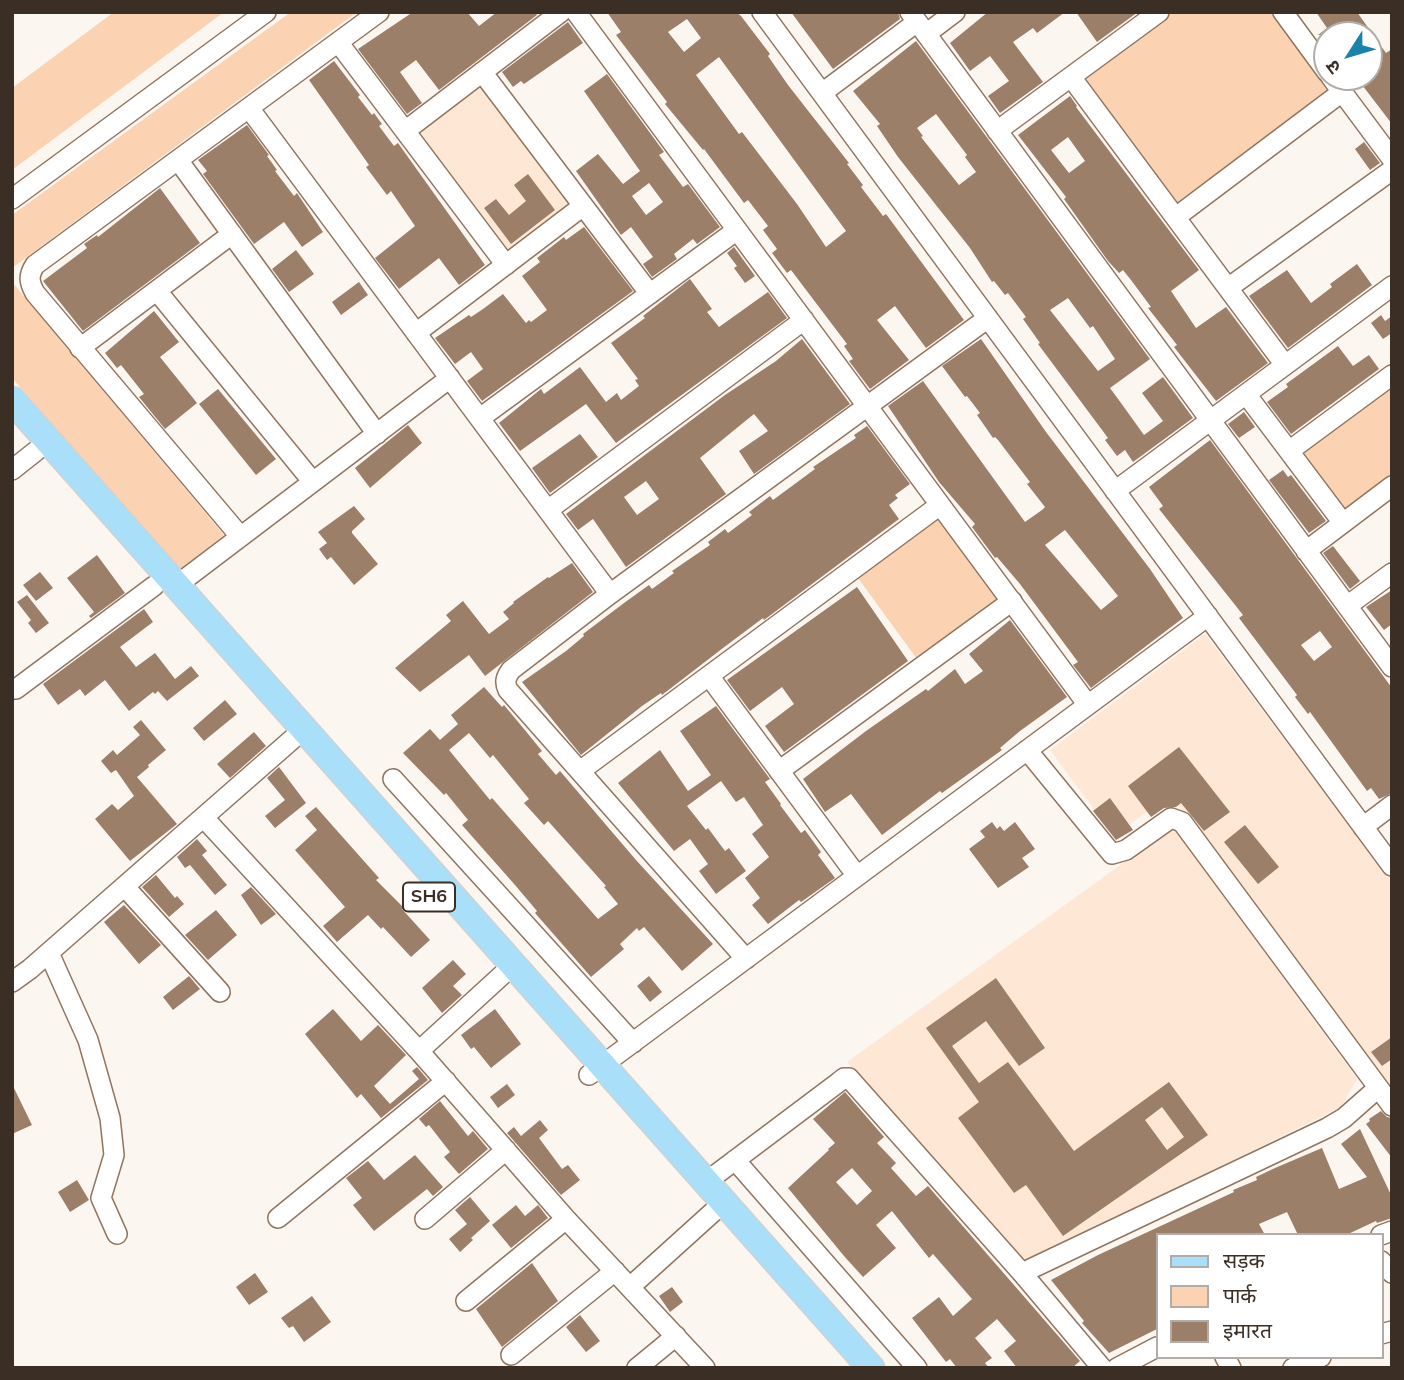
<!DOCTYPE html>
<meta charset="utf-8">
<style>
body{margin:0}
#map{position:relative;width:1404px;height:1380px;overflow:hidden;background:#fcf6f1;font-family:Mulish,"Noto Sans Devanagari",sans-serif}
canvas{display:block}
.frame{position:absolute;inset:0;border:14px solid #3b2f25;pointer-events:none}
.legend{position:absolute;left:1156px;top:1233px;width:228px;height:126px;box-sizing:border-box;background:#fff;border:2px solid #b1aca8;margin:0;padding:9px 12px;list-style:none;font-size:21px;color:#3b2f25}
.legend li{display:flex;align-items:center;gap:14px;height:35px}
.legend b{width:35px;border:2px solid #b1aca8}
.north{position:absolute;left:1313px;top:21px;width:70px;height:70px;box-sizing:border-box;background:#fff;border:2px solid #b1aca8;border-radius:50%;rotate:233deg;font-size:19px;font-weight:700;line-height:28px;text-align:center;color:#3b2f25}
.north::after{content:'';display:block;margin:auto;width:24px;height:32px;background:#1a83ac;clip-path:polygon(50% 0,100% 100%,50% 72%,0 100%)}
</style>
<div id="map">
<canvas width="1404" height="1380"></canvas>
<div class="frame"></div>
<ul class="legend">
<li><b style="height:9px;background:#a9dff8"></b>सड़क</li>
<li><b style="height:19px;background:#fbd2b2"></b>पार्क</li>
<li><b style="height:19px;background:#9c7f69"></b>इमारत</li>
</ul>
<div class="north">उ</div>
</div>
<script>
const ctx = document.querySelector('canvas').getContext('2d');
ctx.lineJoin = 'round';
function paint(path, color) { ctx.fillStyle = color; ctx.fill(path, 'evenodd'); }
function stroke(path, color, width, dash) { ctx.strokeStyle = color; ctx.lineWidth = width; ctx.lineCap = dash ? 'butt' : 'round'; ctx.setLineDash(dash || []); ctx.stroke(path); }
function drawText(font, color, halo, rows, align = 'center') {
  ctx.font = font + ' Mulish,sans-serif'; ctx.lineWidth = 5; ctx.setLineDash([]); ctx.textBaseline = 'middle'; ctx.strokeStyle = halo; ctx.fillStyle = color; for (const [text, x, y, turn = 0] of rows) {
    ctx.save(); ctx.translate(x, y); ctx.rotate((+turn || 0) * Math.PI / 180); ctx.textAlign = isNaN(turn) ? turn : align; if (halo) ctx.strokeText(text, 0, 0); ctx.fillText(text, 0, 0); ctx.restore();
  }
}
paint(new Path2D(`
 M482 86 571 207 508 253 419 132Z
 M1205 634 1392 883V1092L1170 795 1114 836 1050 750Z
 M1173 827 1357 1079 1341 1107 1024 1263 847 1062Z`), '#fee7d5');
paint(new Path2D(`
 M114 12H224L12 170V88Z
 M291 12H357L12 268V215Z
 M1174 12H1274L1330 89 1176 203 1084 79Z
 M12 282 224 535 179 571 12 378Z
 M1392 387V476L1343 512 1301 455Z
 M940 518 999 599 917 659 858 578Z`), '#fbd2b2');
paint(new Path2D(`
 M413 12H467L479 26 497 12H535L537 15 439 90 416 60 400 72 422 103 407 114 358 49Z
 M607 12H736L741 16 770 54 768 56 788 85 849 163 847 164 863 185 861 187 883 216 886 214 964 320 926 348 895 306 877 320 909 360 870 389 849 361 853 359 844 346 847 344 791 270 787 273 772 253 777 249 763 230 768 226 748 200 744 203 704 149 703 150 665 104 667 102 616 35 621 32ZM687 19 701 38 684 52 668 32ZM719 57 846 231 826 247 797 204 742 132 739 134 696 75Z
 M791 12H898L900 19 833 69Z
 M988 12H1065L1037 33 1033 28 1013 42 1043 82 1000 113 988 96 1009 81 990 56 970 71 950 43Z
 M1076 12H1138L1097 42Z
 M1316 12H1357L1386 53 1392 49V124L1356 77H1369V35H1318L1327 28Z
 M568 22 583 43 524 84 521 81 513 87 502 72Z
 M916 41 1150 359 1110 388 1121 403 1144 435 1163 421 1142 393 1163 377 1193 418 1133 462 1125 450 1117 456 1105 440 1108 438 1038 344 1040 343 1023 319 1026 317 1008 293 1005 295 994 281 992 282 970 248 898 157 877 126 880 124 853 91ZM936 114 967 155 965 157 976 172 959 185 921 137 923 136 917 128ZM1068 298 1090 328 1093 326 1115 359 1098 371 1050 310Z
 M334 61 360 95 358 97 372 115 374 113 382 124 379 126 394 146 398 143 485 265 459 285 439 258 399 289 375 258 415 226 391 191 387 195 366 167 369 165 309 80Z
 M607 74 664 152 659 155 683 187 688 184 720 227 697 244 693 239 674 254 677 259 652 277 643 264 653 257 631 227 621 235 576 171 598 154 623 184 640 171 584 91ZM649 183 663 202 646 215 632 196Z
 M1070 96 1077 106 1076 107 1199 270 1171 291 1196 328 1226 307 1268 363 1216 401 1174 347 1177 345 1148 308 1151 307 1131 280 1123 270 1119 273 1108 261 1064 199 1066 197 1018 135ZM1068 137 1085 161 1069 173 1051 150Z
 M247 125 269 155 267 156 277 170 275 171 294 196 297 193 323 232 302 247 284 222 254 244 203 174 207 171 198 160Z
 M1364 142 1380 163 1370 170 1355 149Z
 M528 174 555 210 511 244 484 208 496 199 509 215 526 201 514 185Z
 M160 188 200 243 83 331 43 281 87 248 84 244 97 235 98 237Z
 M584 227 633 291 482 401 467 381 483 369 471 352 455 364 435 338 469 315 471 317 483 309 503 294 526 323 529 320 531 322 547 310 522 276 540 262 537 258 564 237 566 240Z
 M734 247 755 276 745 283 734 268 737 266 727 253Z
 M296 250 314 274 289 292 272 269Z
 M1357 264 1372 285 1288 348 1249 296 1287 270 1311 303 1332 287 1330 284Z
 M690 279 712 309 707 312 719 327 768 292 787 318 616 443 586 404 520 451 499 423 541 389 544 394 580 367 606 402 617 393 621 400 639 386 635 380 638 379 611 343 645 318 643 316Z
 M359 282 368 295 341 315 332 302Z
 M154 311 179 342 160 357 197 403 165 429 139 397 144 394 121 365 117 368 105 353Z
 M1381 315 1385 321 1392 316V333L1383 339 1371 323Z
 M802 339 850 404 754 474 739 451 768 431 754 414 700 458 726 494 626 567 593 519 578 530 566 514 725 395 776 361ZM646 481 659 499 637 515 624 497Z
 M981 339 1046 432 1150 569 1183 618 1091 688 1073 665 1078 662 1020 584 997 557 995 558 972 527 975 524 939 482 888 406 923 381 1025 522 1042 510 1045 507 1027 484 1030 482 998 440 995 437 993 438 977 415 980 413 967 396 965 397 942 366ZM1065 530 1118 596 1101 610 1045 545Z
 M1338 346 1353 366 1369 355 1379 369 1291 434 1267 402 1288 387 1286 384Z
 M218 389 276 459 256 475 199 404Z
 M1244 412 1255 427 1239 438 1228 424Z
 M408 425 422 443 370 488 355 468Z
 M867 426 910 484 895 495 898 498 889 505 899 519 764 620 763 618 723 648 662 695 661 693 642 706 581 755 522 682 566 651 584 636 583 634 624 603 649 585 652 589 674 573 672 571 710 545 708 542 725 529 728 533 752 515 749 512 770 496 773 500 792 486 815 469 813 467 856 438 854 435Z
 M580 434 598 457 550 493 532 468Z
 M1210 440 1392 688V793L1379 799 1371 788 1367 791 1310 712 1308 714 1295 697 1297 695 1239 618 1243 615 1159 509 1163 506 1149 487ZM1320 631 1332 647 1314 661 1301 645Z
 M1283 470 1288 477 1291 475 1326 521 1309 533 1269 480Z
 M354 506 365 519 352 531V533L378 564 354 585 331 557 327 560 319 549 327 543 318 532Z
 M1333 546 1360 581 1350 589 1323 553Z
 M97 555 125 593 91 618 89 616 94 612 67 578Z
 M572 563 593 592 485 676 469 655 420 692 395 668 451 621 446 615 463 601 489 634 509 619 503 612 514 603 513 602 548 577 549 578Z
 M40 572 53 588 36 601 23 585Z
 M857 587 908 661 784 752 765 726 794 704 782 687 750 711 727 680Z
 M1392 590V624L1384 630 1366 607Z
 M27 595 49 623 36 633 28 623 31 620 17 602Z
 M144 609 153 622 120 647 136 667 155 653 175 679 191 666 199 676 167 701 158 691 155 694 153 692 129 711 105 680 85 696 80 689 58 705 43 684Z
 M1010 620 1067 697 1020 731 1000 748 1002 750 981 765 942 793 940 791 882 835 851 794 825 812 803 779 866 731 926 689 928 691 955 669 965 684 983 671 969 654Z
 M484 687 502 707 504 705 524 729 542 751 538 754 556 775 560 771 636 860 713 944 682 971 644 927 639 931 637 928 620 944 624 949 591 977 535 913 537 911 515 885 462 825 468 820 446 793 444 795 403 753 430 729 440 740 458 724 451 715ZM469 733 490 758 493 755 529 799 524 803 544 825 548 821 606 886 604 887 618 904 598 919 492 798 490 800 449 750Z
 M225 700 237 714 204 741 193 728Z
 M716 706 770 779 765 782 781 804 780 805 801 833 805 830 821 852 818 855 835 878 801 902 799 900 768 924 752 905 760 898 745 878 769 857 752 834 763 825 744 797 736 802 721 781 687 806 706 830 708 828 725 851 729 848 746 871 716 894 699 871 708 864 690 839 674 851 618 783 660 750 688 791 711 775 680 731Z
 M141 720 166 750 148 765 149 767 137 777 177 824 130 861 95 819 112 804 118 810 134 796 116 770 111 773 101 761 113 750 117 755 140 735 133 727Z
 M254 732 266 746 230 778 217 764Z
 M1179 747 1230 812 1204 831 1181 803 1176 807 1164 808 1151 817 1128 786Z
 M279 767 306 803 275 828 265 816 285 800 267 778Z
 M1110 798 1133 830 1116 840 1093 811Z
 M316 807 379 878 376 880 404 908 402 909 430 940 411 957 383 927 381 929 368 915 337 942 323 926 345 907 295 850 317 830 305 816Z
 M992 822 997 829 1000 826 1004 831 1015 822 1035 849 1022 858 1029 867 998 888 969 849 985 837 980 831Z
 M1245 825 1279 867 1258 884 1224 842Z
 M197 839 207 851 202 855 227 885 215 895 190 865 185 868 177 857Z
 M156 875 175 898 177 896 184 904 169 917 142 887Z
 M251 887 276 914 261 925 241 895Z
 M124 905 161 945 139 964 104 922Z
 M216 910 237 935 208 960 185 935Z
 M453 960 466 974 453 986 462 995 442 1013 422 988Z
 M189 976 200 989 173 1010 163 997Z
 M649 976 662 992 650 1002 637 986Z
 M996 978 1045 1048 1019 1066 986 1021 952 1046 979 1083 1008 1062 1074 1151 1169 1082 1208 1135 1063 1236 1026 1185 1014 1193 958 1118 979 1102 926 1028ZM1162 1107 1184 1137 1167 1150 1145 1120Z
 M333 1009 361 1041 378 1025 406 1055 374 1086 390 1104 419 1079 412 1071 417 1067 428 1080 381 1118 361 1094 357 1098 305 1034Z
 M495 1009 521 1044 491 1068 474 1047 471 1049 461 1035Z
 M1392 1037V1059L1382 1066 1371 1052Z
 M12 1084 32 1125 12 1134Z
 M507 1084 515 1095 498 1108 490 1097Z
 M845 1092 884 1137 877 1143 896 1163 891 1168 916 1196 928 1186 1080 1361 1072 1368H1017L1004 1351 1016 1341 997 1319 975 1338 992 1358 985 1363 989 1368H957L950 1359 946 1362 912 1318 939 1297 953 1316 972 1299 933 1254 929 1258 892 1211 876 1225 896 1248 863 1277 844 1256 788 1188 829 1150 828 1149 835 1143 813 1119ZM852 1168 872 1191 857 1205 836 1182Z
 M440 1101 468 1136 473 1131 488 1149 459 1174 444 1157 450 1152 429 1125 426 1127 419 1119Z
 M1381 1111 1387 1117 1392 1118V1158L1366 1124 1370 1121 1369 1119Z
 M540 1120 548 1130 539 1138 562 1169 568 1165 580 1180 561 1195 507 1133 514 1127 521 1136Z
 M1360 1129 1392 1197V1218L1377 1223 1376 1221 1346 1235H1298L1287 1212 1259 1224 1265 1235H1157V1329L1109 1353 1082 1323 1084 1321 1051 1280 1098 1255 1234 1192 1233 1190 1257 1180 1256 1177 1275 1168 1322 1148 1339 1189 1367 1177 1341 1144Z
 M415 1155 443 1187 433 1196 427 1189 374 1231 353 1205 362 1198 346 1178 368 1161 384 1180Z
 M77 1180 89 1200 70 1212 58 1192Z
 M470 1197 490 1221 471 1238 473 1240 460 1252 449 1239 467 1224 455 1210Z
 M516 1205 525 1216 538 1205 548 1218 511 1248 492 1225Z
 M532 1263 558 1301 502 1347 476 1309Z
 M255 1273 268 1292 249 1305 236 1287Z
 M672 1287 683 1302 670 1312 659 1296Z
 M312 1296 331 1322 304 1342 293 1326 289 1328 281 1318Z
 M580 1315 600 1341 586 1352 566 1327Z`), '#9c7f69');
const minor = new Path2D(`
 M576 12 1088 705
 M762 12 1392 866
 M910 12 1392 667
 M1283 12 1327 72
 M926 34 955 12
 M338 42 506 265
 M482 72 650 294
 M1071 77 1285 365
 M1331 77 1392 159
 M822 93 917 22
 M249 108 610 594
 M405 131 561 12
 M997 131 1159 12
 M178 160 377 434
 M12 199 266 12
 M1176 217 1342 92
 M1228 288 1392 170
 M157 291 313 482
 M416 333 583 206
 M80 348 232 234
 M1246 394 1343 523
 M480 418 737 230
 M1289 451 1392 375
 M12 470 36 451
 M1115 491 1392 286
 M548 510 804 320
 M240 536 35 293C29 282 28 276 35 265L379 12
 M1306 551 1392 486
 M177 585 450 378
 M1347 606 1392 573
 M709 676 857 876
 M16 689 154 586
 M1027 750 1112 854 1126 850 1171 818 1182 822 1392 1106
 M580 771 940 505
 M779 771 1012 601
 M393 779 633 1043
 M204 818 419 1051
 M1363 827 1392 805
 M125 887 220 992
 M49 953 88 1040 110 1118 114 1155 101 1198 117 1234
 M746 959 508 690C504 682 506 677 511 670L610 594 988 318
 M513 965 419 1051 566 1219 705 1368
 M12 982 30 969 304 729
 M589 1075 1208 616
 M735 1160 917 1368
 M706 1182 839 1082 844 1078H849L1022 1273 1102 1368
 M278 1218 446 1081
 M425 1219 506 1150
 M1381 1235 1392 1231
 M1381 1261 1392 1273
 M1022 1273 1327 1128 1344 1118 1378 1088
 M630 1287 723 1203
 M466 1301 566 1219
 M1381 1334 1392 1331
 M511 1355 615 1271
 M1225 1357 1231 1368
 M637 1368 676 1336
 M1117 1368 1157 1347
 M1293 1368 1321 1357`);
const major = new Path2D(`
 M12 400 871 1368`);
stroke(minor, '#91755f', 22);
stroke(major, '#d4d1cf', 29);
stroke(minor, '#fff', 19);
stroke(major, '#a9dff8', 26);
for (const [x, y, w] of [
 [429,897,52]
]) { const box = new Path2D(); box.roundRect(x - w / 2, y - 14.5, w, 29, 5); ctx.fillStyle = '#fff'; ctx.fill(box); stroke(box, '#3b2f25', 2); }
drawText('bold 18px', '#3b2f25', null, [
 ["SH6",429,897]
]);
</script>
